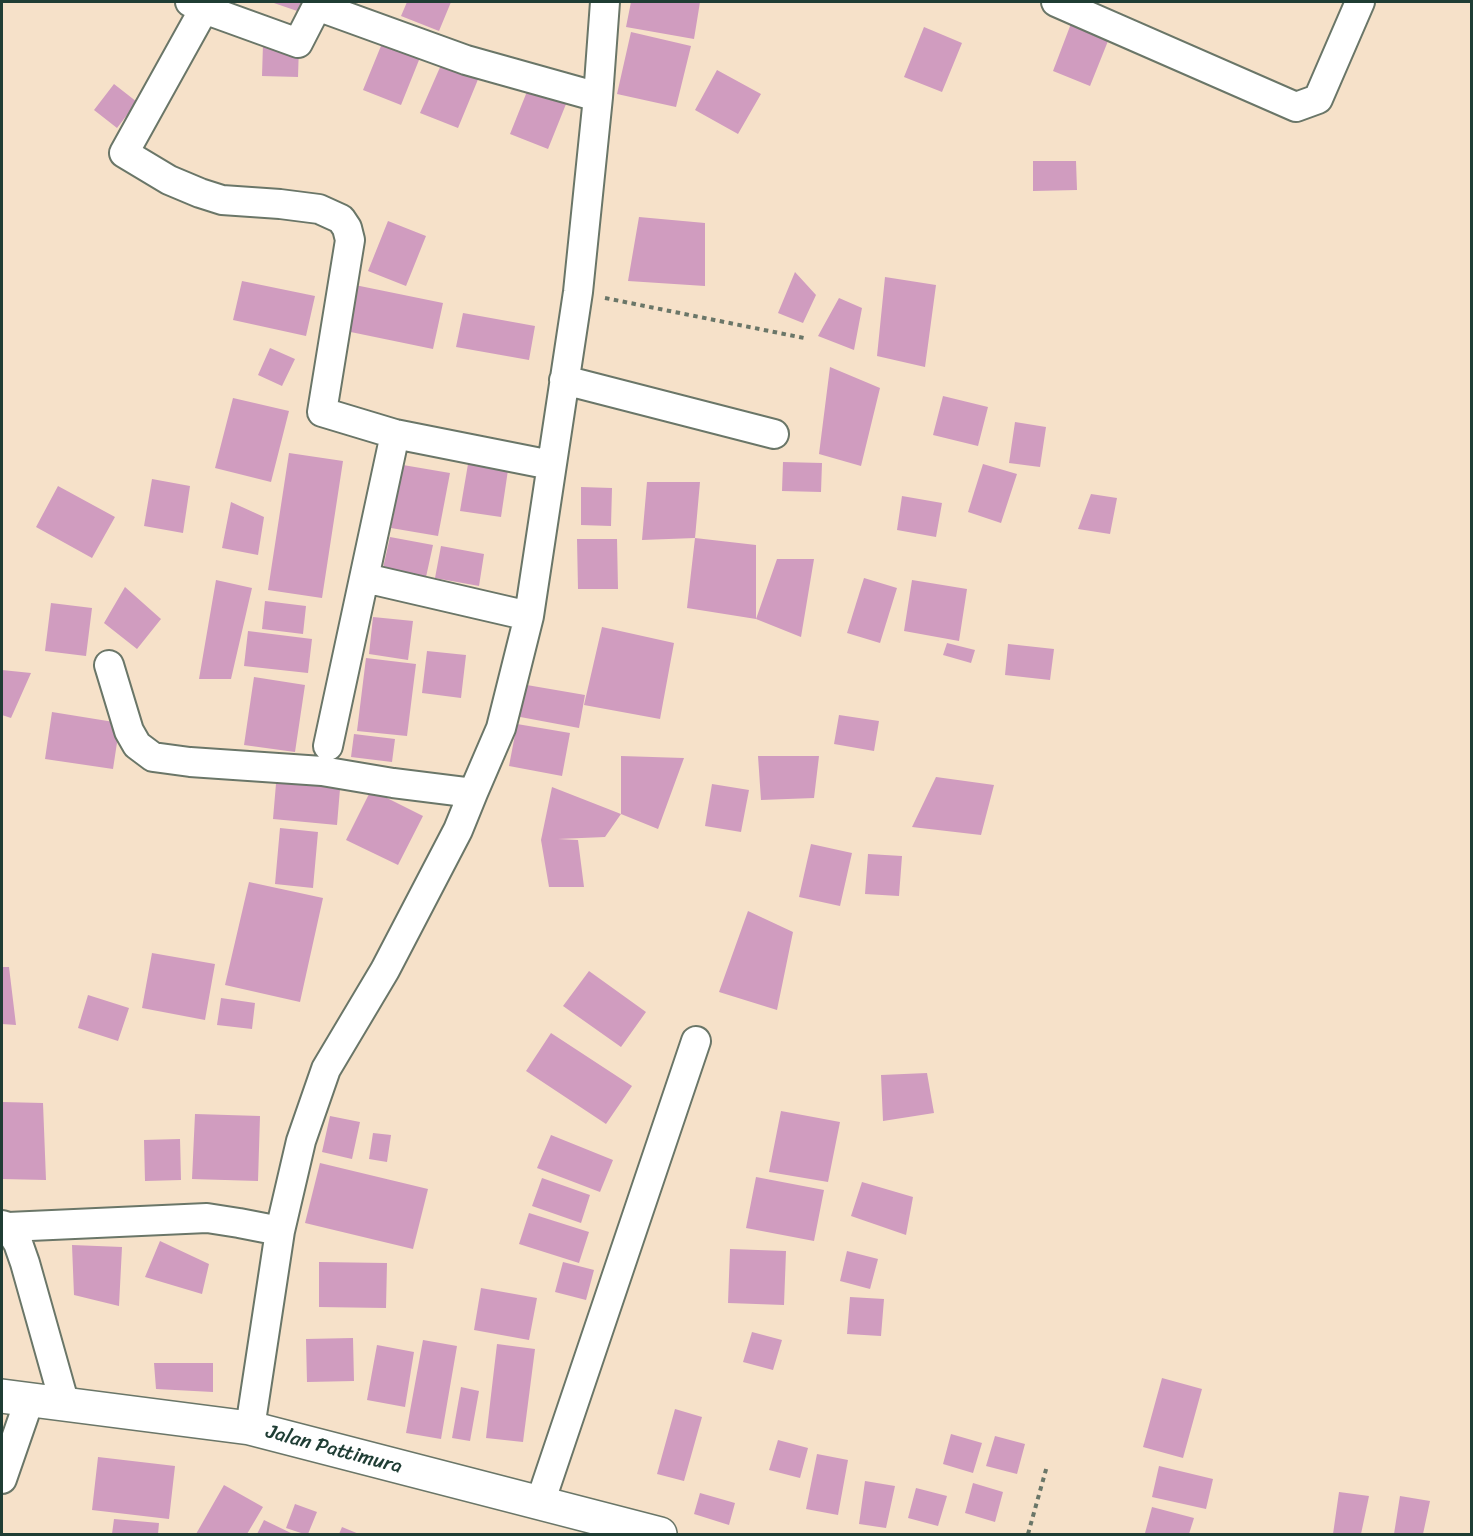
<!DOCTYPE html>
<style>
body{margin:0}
#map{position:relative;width:1473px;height:1536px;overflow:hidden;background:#f6e1c9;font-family:Sriracha,sans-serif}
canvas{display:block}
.frame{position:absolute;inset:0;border:3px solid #1f3d34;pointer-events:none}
</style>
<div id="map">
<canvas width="1473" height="1536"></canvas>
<div class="frame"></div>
</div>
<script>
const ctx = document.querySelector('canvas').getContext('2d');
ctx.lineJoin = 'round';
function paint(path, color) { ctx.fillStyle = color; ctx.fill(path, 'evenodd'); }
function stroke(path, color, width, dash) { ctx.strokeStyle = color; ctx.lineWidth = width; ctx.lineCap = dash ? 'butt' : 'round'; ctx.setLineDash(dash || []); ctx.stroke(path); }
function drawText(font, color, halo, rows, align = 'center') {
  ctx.font = font + ' Sriracha,sans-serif'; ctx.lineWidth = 5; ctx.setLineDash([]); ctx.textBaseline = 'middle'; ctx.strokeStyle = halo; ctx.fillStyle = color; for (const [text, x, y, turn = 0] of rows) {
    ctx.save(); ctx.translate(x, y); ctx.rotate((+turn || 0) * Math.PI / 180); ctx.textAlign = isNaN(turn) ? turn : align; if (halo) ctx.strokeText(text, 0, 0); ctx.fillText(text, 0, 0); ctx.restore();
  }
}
paint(new Path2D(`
 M271 2H307L303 13Z
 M407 2H451L439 31 401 16Z
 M631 2H700L694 39 626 27Z
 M1072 21 1110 36 1090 86 1053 71Z
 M924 27 962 43 942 92 904 77Z
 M631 32 691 46 676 107 617 94Z
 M383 41 421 55 401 105 363 90Z
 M263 44 299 46 298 77 262 76Z
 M441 65 479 77 458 128 420 113Z
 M717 70 761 94 738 134 695 110Z
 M114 84 137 102 117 128 94 110Z
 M530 84 568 99 548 149 510 134Z
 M1033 161H1076L1077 190 1033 191Z
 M639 217 705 223V286L628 281Z
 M388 221 426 236 406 286 368 271Z
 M795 272 816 295 803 323 778 313Z
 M885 277 936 285 925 367 877 356Z
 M242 281 315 296 306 336 233 320Z
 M350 284 443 303 433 349 341 330Z
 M839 298 862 308 854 350 818 336Z
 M463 313 535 326 529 360 456 347Z
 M270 348 295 359 282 386 258 375Z
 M830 367 880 388 861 466 819 454Z
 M943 396 988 407 978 446 933 435Z
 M233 398 289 411 271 482 215 468Z
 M1015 422 1046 427 1040 467 1009 463Z
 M289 453 343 461 322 598 268 590Z
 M783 462 822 463 821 492 782 491Z
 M468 464 508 470 501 517 460 511Z
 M983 464 1017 474 1001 523 968 512Z
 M403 465 450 473 438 536 391 528Z
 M152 479 190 486 183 533 144 526Z
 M647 482H700L695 538 642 540Z
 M58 486 115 517 92 558 36 527Z
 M581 487 612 488 611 526 581 525Z
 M1091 494 1117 498 1110 534 1078 529Z
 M902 496 942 503 936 537 897 530Z
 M231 502 264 517 258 555 222 548Z
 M390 537 433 545 426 577 383 568Z
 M695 538 756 545V619L687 608Z
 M577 539H617L618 589H578Z
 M441 546 484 554 479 586 435 578Z
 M777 559H814L801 637 756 619Z
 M864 578 897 588 880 643 847 633Z
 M216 580 252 588 231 679H199Z
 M912 580 967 589 959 641 904 631Z
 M125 587 161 619 137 649 104 623Z
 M265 601 306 606 303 634 262 629Z
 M51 603 92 608 86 656 45 651Z
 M373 617 413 621 408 660 369 654Z
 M602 627 674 643 660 719 584 705Z
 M248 631 312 639 308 673 244 666Z
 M947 643 975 650 971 663 943 655Z
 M1008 644 1054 649 1050 680 1005 675Z
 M427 651 466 655 461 698 422 693Z
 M366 658 416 664 407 736 357 731Z
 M2 670 31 673 11 718 2 715Z
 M254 677 305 685 295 752 244 745Z
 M521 684 585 695 579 728 515 716Z
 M52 712 120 723 113 769 45 759Z
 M839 715 879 721 874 751 834 744Z
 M517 724 570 733 562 776 509 766Z
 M354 734 395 739 392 762 351 757Z
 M621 756 684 758 658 829 621 814Z
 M758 756H819L814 798 761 800Z
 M277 772 341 777 337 825 273 819Z
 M936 777 994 785 981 835 912 827Z
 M712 784 749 790 741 832 705 826Z
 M552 787 621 814 605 837 558 839 578 840 584 887H549L541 840Z
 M371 790 423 816 398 865 346 840Z
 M280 828 318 832 313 888 275 884Z
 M811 844 852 853 840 906 799 897Z
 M868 854 902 856 899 896 865 894Z
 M249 882 323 898 300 1002 225 985Z
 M748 911 793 932 777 1010 719 992Z
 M152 953 215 964 205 1020 142 1008Z
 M2 967H9L16 1025 2 1024Z
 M589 971 646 1012 621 1047 563 1006Z
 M88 995 129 1008 118 1041 78 1028Z
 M221 998 255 1003 252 1029 217 1025Z
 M551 1033 632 1086 606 1124 526 1071Z
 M927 1073 934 1113 883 1121 881 1075Z
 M2 1102 43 1103 46 1180 2 1179Z
 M781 1111 840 1122 828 1182 769 1172Z
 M195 1114 260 1116 258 1181 192 1179Z
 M330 1116 360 1122 352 1159 322 1152Z
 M373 1133 391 1135 387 1162 369 1159Z
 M551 1135 613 1160 600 1192 537 1168Z
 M180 1139 181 1180 145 1181 144 1140Z
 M320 1163 428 1189 413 1249 305 1223Z
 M756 1177 824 1190 814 1241 746 1228Z
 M542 1178 590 1195 581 1223 532 1206Z
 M862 1182 913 1197 906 1235 851 1216Z
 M529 1213 589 1232 579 1263 519 1244Z
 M160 1241 209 1264 202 1294 145 1277Z
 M72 1245 122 1247 119 1306 74 1295Z
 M730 1249 786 1251 784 1305 728 1303Z
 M847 1251 878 1259 870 1289 840 1281Z
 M319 1262 387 1263 386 1308 319 1307Z
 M563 1262 594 1270 586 1300 555 1292Z
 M481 1288 537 1298 529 1340 474 1330Z
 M850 1297 884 1299 881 1336 847 1334Z
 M752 1332 782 1340 773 1370 743 1362Z
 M353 1338 354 1381 307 1382 306 1339Z
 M423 1340 457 1346 441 1439 406 1433Z
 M497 1344 535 1349 523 1442 486 1438Z
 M377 1345 414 1352 405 1407 367 1400Z
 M154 1363H213V1392L156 1389Z
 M1162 1378 1202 1389 1183 1458 1143 1447Z
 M461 1387 479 1391 470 1441 452 1438Z
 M675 1409 702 1417 684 1481 657 1474Z
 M951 1434 982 1443 973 1473 943 1464Z
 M995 1436 1025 1444 1017 1474 986 1466Z
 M778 1440 808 1448 800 1478 769 1470Z
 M817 1454 848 1460 838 1515 806 1509Z
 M98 1457 175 1466 169 1519 92 1510Z
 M1159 1466 1213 1479 1206 1509 1152 1497Z
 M865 1481 895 1486 886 1528 859 1524Z
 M973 1483 1003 1492 995 1522 965 1513Z
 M224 1485 263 1507 247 1534H196Z
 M916 1488 947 1496 938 1526 908 1518Z
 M1339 1492 1369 1496 1361 1534H1333Z
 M700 1493 735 1503 729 1525 694 1514Z
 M1400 1496 1430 1501 1423 1534H1394Z
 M295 1504 317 1512 308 1534H304L286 1528Z
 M1152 1507 1194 1518 1189 1534 1145 1533Z
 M114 1519 159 1523 158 1534H112Z
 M264 1520 293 1534H257Z
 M342 1527 359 1534H339Z`), '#d09cbf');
const street = new Path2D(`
 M190 2 204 9 124 153 169 180 200 193 222 200 280 204 319 209 341 219 347 228 350 240 322 412 395 434 551 465
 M1056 2 1296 107 1318 99 1360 2
 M204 9 298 43 317 6 466 60 598 97
 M564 380 774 434
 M365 578 529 616
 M109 665 129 731 137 745 153 757 190 762 322 771 393 783 473 793
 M328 746 395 434
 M2 1225 8 1227 18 1243 25 1263 65 1405
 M8 1227 207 1218 239 1223 280 1231
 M250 1428 280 1231 301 1141 326 1069 385 970 458 830 473 793 501 728 529 616 578 292 598 97 605 2
 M2 1479 29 1401
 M540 1503 696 1041`);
const highway = new Path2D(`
 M2 1396 250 1428 660 1534`);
stroke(street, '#6a7668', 32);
stroke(highway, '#6a7668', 36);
stroke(new Path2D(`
 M605 298 804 338
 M1028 1534 1047 1466`), '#6a7668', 4, [4.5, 4.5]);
stroke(street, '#fff', 28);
stroke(highway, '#fff', 33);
drawText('20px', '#1f3d34', '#fff', [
 ["Jalan Pattimura",334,1450,15]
]);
</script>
